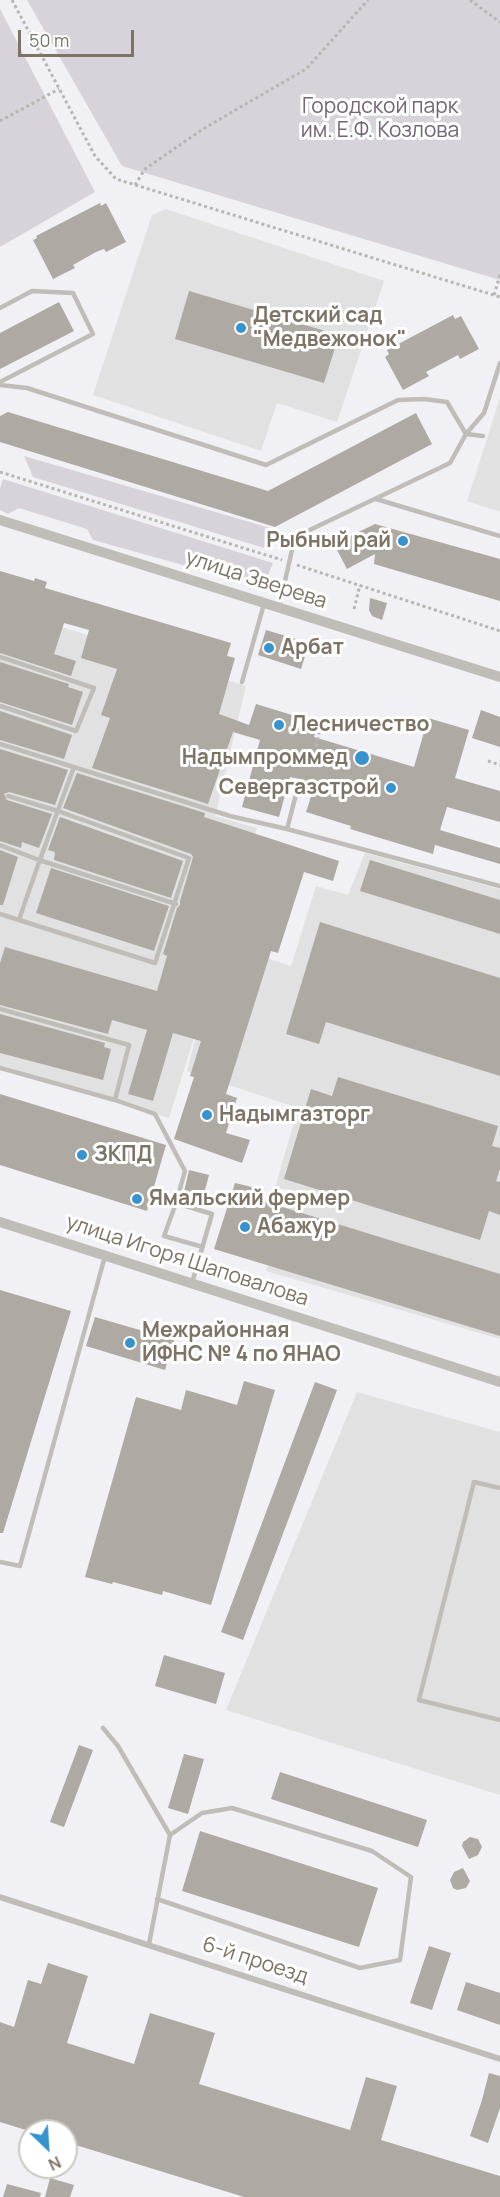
<!DOCTYPE html>
<meta charset="utf-8">
<style>
body{margin:0}
#map{position:relative;width:500px;height:2197px;overflow:hidden;background:#f1f0f4;font-family:Manrope,sans-serif}
canvas{display:block}
.north{position:absolute;left:18px;top:2119px;width:60px;height:60px;box-sizing:border-box;background:#fff;border:2px solid #cbc7c2;border-radius:50%;rotate:155deg;font-size:16px;font-weight:700;line-height:24px;text-align:center;color:#7e7466}
.north::after{content:'';display:block;margin:auto;width:21px;height:27px;background:#3693ce;clip-path:polygon(50% 0,100% 100%,50% 72%,0 100%)}
.scale{position:absolute;left:18px;top:30px;width:116px;height:27px;box-sizing:border-box;border:3px solid #7e7466;border-top:0;padding-left:8px;font-size:18px;line-height:21px;white-space:nowrap;color:#7e7466;-webkit-text-stroke:4px #fff;paint-order:stroke}
</style>
<div id="map">
<canvas width="500" height="2197"></canvas>
<div class="north">N</div>
<div class="scale">50 m</div>
</div>
<script>
const ctx = document.querySelector('canvas').getContext('2d');
ctx.lineJoin = 'round';
function paint(path, color) { ctx.fillStyle = color; ctx.fill(path, 'evenodd'); }
function stroke(path, color, width, dash) { ctx.strokeStyle = color; ctx.lineWidth = width; ctx.lineCap = dash ? 'butt' : 'round'; ctx.setLineDash(dash || []); ctx.stroke(path); }
function drawText(font, color, halo, rows, align = 'center') {
  ctx.font = font + ' Manrope,sans-serif'; ctx.lineWidth = 6; ctx.setLineDash([]); ctx.textBaseline = 'middle'; ctx.strokeStyle = halo; ctx.fillStyle = color; for (const [text, x, y, turn = 0] of rows) {
    ctx.save(); ctx.translate(x, y); ctx.rotate((+turn || 0) * Math.PI / 180); ctx.textAlign = isNaN(turn) ? turn : align; if (halo) ctx.strokeText(text, 0, 0); ctx.fillText(text, 0, 0); ctx.restore();
  }
}
paint(new Path2D(`
 M166 209 384 281 337 422 277 403 261 451 93 395 152 215Z
 M500 398V512L467 501Z
 M0 607 246 686 215 816 257 828 222 944 291 966 316 886 348 895 365 853 500 889V1339L266 1271 292 1190 275 1188 298 1108 187 1071 202 1012 169 1118 0 1069Z
 M357 1392 500 1432V1795L226 1710Z`), '#e1e1e1');
paint(new Path2D(`
 M27 0H500V280L122 166Z
 M0 9 95 192 0 247Z
 M24 456 270 528 264 548 33 477Z
 M3 479 273 563 265 582 255 585 93 540 87 529 19 508 8 514 0 510V489Z`), '#d8d2da');
paint(new Path2D(`
 M100 203 101 206 106 203 126 242 106 252 104 249 96 252 73 265 75 268 53 279 33 240 37 238 36 236Z
 M189 291 339 335 324 383 175 339Z
 M59 302 74 331 0 369V333Z
 M453 315 455 319 461 316 479 349 460 359 458 355 426 372 429 376 403 390 385 357 389 354 387 350Z
 M8 412 268 491 416 413 432 444 275 527 0 442V416Z
 M375 524 500 559V601L374 564 375 554 347 569 334 544Z
 M0 571 34 581 35 578 47 582 45 588 231 643 227 656 235 658 219 714 249 725 256 704 318 723 314 737 414 767 428 718 469 730 455 778 500 791V822L447 807 440 830 500 848V864L435 845 433 854 350 829 351 826 306 812 315 784 300 779 290 777 279 817 242 807 260 740 233 732 208 804 92 768 110 718 101 715 117 669 81 658 89 630 64 623 54 654 76 661 71 676 0 653Z
 M370 598 387 603 382 620 372 616 369 610Z
 M266 630 309 643 301 669 258 655Z
 M0 662 69 684 68 687 83 692 72 725 0 702Z
 M481 710 500 717V747L472 738Z
 M0 711 72 735 64 759 0 740Z
 M0 749 68 770 55 805 9 792 4 794 7 800 52 814 39 848 22 842 21 848 0 841Z
 M77 773 205 813 204 817 339 861 333 881 304 872 278 953 271 951 226 1094 237 1098 226 1133 250 1140 242 1163 174 1139 194 1077 190 1076 201 1041 173 1033 153 1101 128 1094 147 1030 112 1020 108 1034 0 1005V963L5 947 157 991 167 956 163 954 177 908 180 905V901L193 857 191 854 63 808Z
 M60 817 183 861 171 898 54 860 55 852 48 850Z
 M0 850 18 857 3 905H0Z
 M370 860 500 900V934L360 891Z
 M51 868 169 906 154 951 36 913Z
 M320 922 500 978V1076L326 1022 319 1044 286 1034Z
 M0 1014 105 1043 104 1047 111 1049 103 1080 0 1053Z
 M338 1077 498 1126 492 1146 500 1148V1169L496 1181 500 1182V1215L489 1211 480 1240 284 1179 311 1089 332 1096Z
 M0 1094 166 1145 147 1211 0 1165Z
 M189 1170 209 1175 203 1197 184 1192Z
 M235 1183 256 1188 253 1198 500 1274V1336L214 1249Z
 M0 1290 71 1311 3 1533H0Z
 M95 1317 174 1340 165 1370 86 1346Z
 M244 1381 275 1390 211 1605 163 1591 162 1595 113 1582 112 1584 85 1577 136 1397 181 1410 186 1390 237 1405Z
 M315 1382 337 1390 243 1640 221 1632Z
 M164 1655 225 1673 216 1704 155 1686Z
 M79 1745 93 1750 64 1827 50 1822Z
 M184 1754 204 1759 188 1814 168 1808Z
 M280 1772 427 1820 418 1847 271 1799Z
 M200 1831 378 1888 359 1947 182 1891Z
 M470 1837 478 1839 482 1847 478 1855 469 1859 462 1846 463 1842Z
 M463 1868 470 1881 466 1888 457 1890 453 1888 450 1880 454 1872Z
 M429 1946 451 1953 432 2010 410 2003Z
 M48 1963 88 1976 67 2043 134 2064 150 2013 215 2033 199 2084 350 2130 366 2077 397 2086 381 2140 500 2176V2197H244L66 2142V2131H29L0 2122V2022L14 2027 28 1980 41 1984Z
 M466 1982 500 1993V2025L457 2010Z
 M489 2073 500 2076V2108L488 2143 470 2136 482 2100Z
 M50 2178 74 2185 70 2197H45Z
 M7 2184 41 2193 40 2197H3Z`), '#afa9a3');
stroke(new Path2D(`
 M12 0 95 156 116 179 500 297
 M470 0 500 22
 M0 121 59 89
 M135 185 145 169 203 129 306 69 368 0
 M494 295 500 275
 M0 472 282 560
 M297 565 500 631
 M354 609 360 585
 M316 746 319 733
 M488 761 500 765`), '#b8b6b3', 3, [3, 3]);
stroke(new Path2D(`
 M0 308 32 291 73 293 93 334 0 382
 M0 385 27 388 266 465 398 400 424 399 447 402 466 434 450 463 295 537 279 607
 M483 436 466 434 484 413 500 363
 M376 499 500 536
 M0 657 94 688 76 731 0 706
 M242 682 264 604
 M0 744 230 816 287 829 500 886
 M8 796 58 811 189 858 155 963 19 920C36 869 55 818 74 767
 M287 829 299 783
 M0 845 39 860 176 904
 M0 914 19 920
 M0 1009 129 1045 115 1100 155 1114 185 1171 176 1203 212 1214 192 1283
 M0 1068 115 1100
 M176 1203 164 1236 203 1247
 M500 1488 474 1482 419 1700 500 1720
 M0 1562 20 1566 105 1256
 M103 1728 118 1746 170 1835 149 1944
 M157 1899 360 1968 400 1960 411 1877 372 1851 232 1808 202 1813 170 1835`), '#c0bdb9', 4.5);
stroke(new Path2D(`
 M0 1897 500 2059`), '#c0bdb9', 6);
stroke(new Path2D(`
 M0 520 500 677
 M0 1222 500 1382`), '#c0bdb9', 10);
for (const [x, y, r, color] of [
 [241,328,6,"#3693ce"],
 [403,541,6,"#3693ce"],
 [269,648,6,"#3693ce"],
 [279,725,6,"#3693ce"],
 [362,758,8,"#3693ce"],
 [391,788,6,"#3693ce"],
 [207,1115,6,"#3693ce"],
 [82,1155,6,"#3693ce"],
 [137,1199,6,"#3693ce"],
 [245,1227,6,"#3693ce"],
 [130,1343,6,"#3693ce"]
]) { const dot = new Path2D(); dot.arc(x, y, r, 0, 2 * Math.PI); ctx.fillStyle = color; ctx.fill(dot); stroke(dot, '#fff', 2); }
drawText('21px', '#756476', '#fff', [
 ["Городской парк",380,107],
 ["им. Е.Ф. Козлова",380,131]
]);
drawText('bold 21px', '#7e7466', '#fff', [
 ["Детский сад",253,316],
 ["\"Медвежонок\"",253,340],
 ["Рыбный рай",391,541,"right"],
 ["Арбат",281,648],
 ["Лесничество",291,725],
 ["Надымпроммед",348,758,"right"],
 ["Севергазстрой",379,788,"right"],
 ["Надымгазторг",219,1115],
 ["ЗКПД",94,1155],
 ["Ямальский фермер",149,1199],
 ["Абажур",257,1227],
 ["Межрайонная",142,1331],
 ["ИФНС № 4 по ЯНАО",142,1355]
], 'left');
drawText('21px', '#7e7466', '#fff', [
 ["улица Зверева",256,580,18],
 ["улица Игоря Шаповалова",187,1261,18],
 ["6-й проезд",255,1961,18]
]);
</script>
